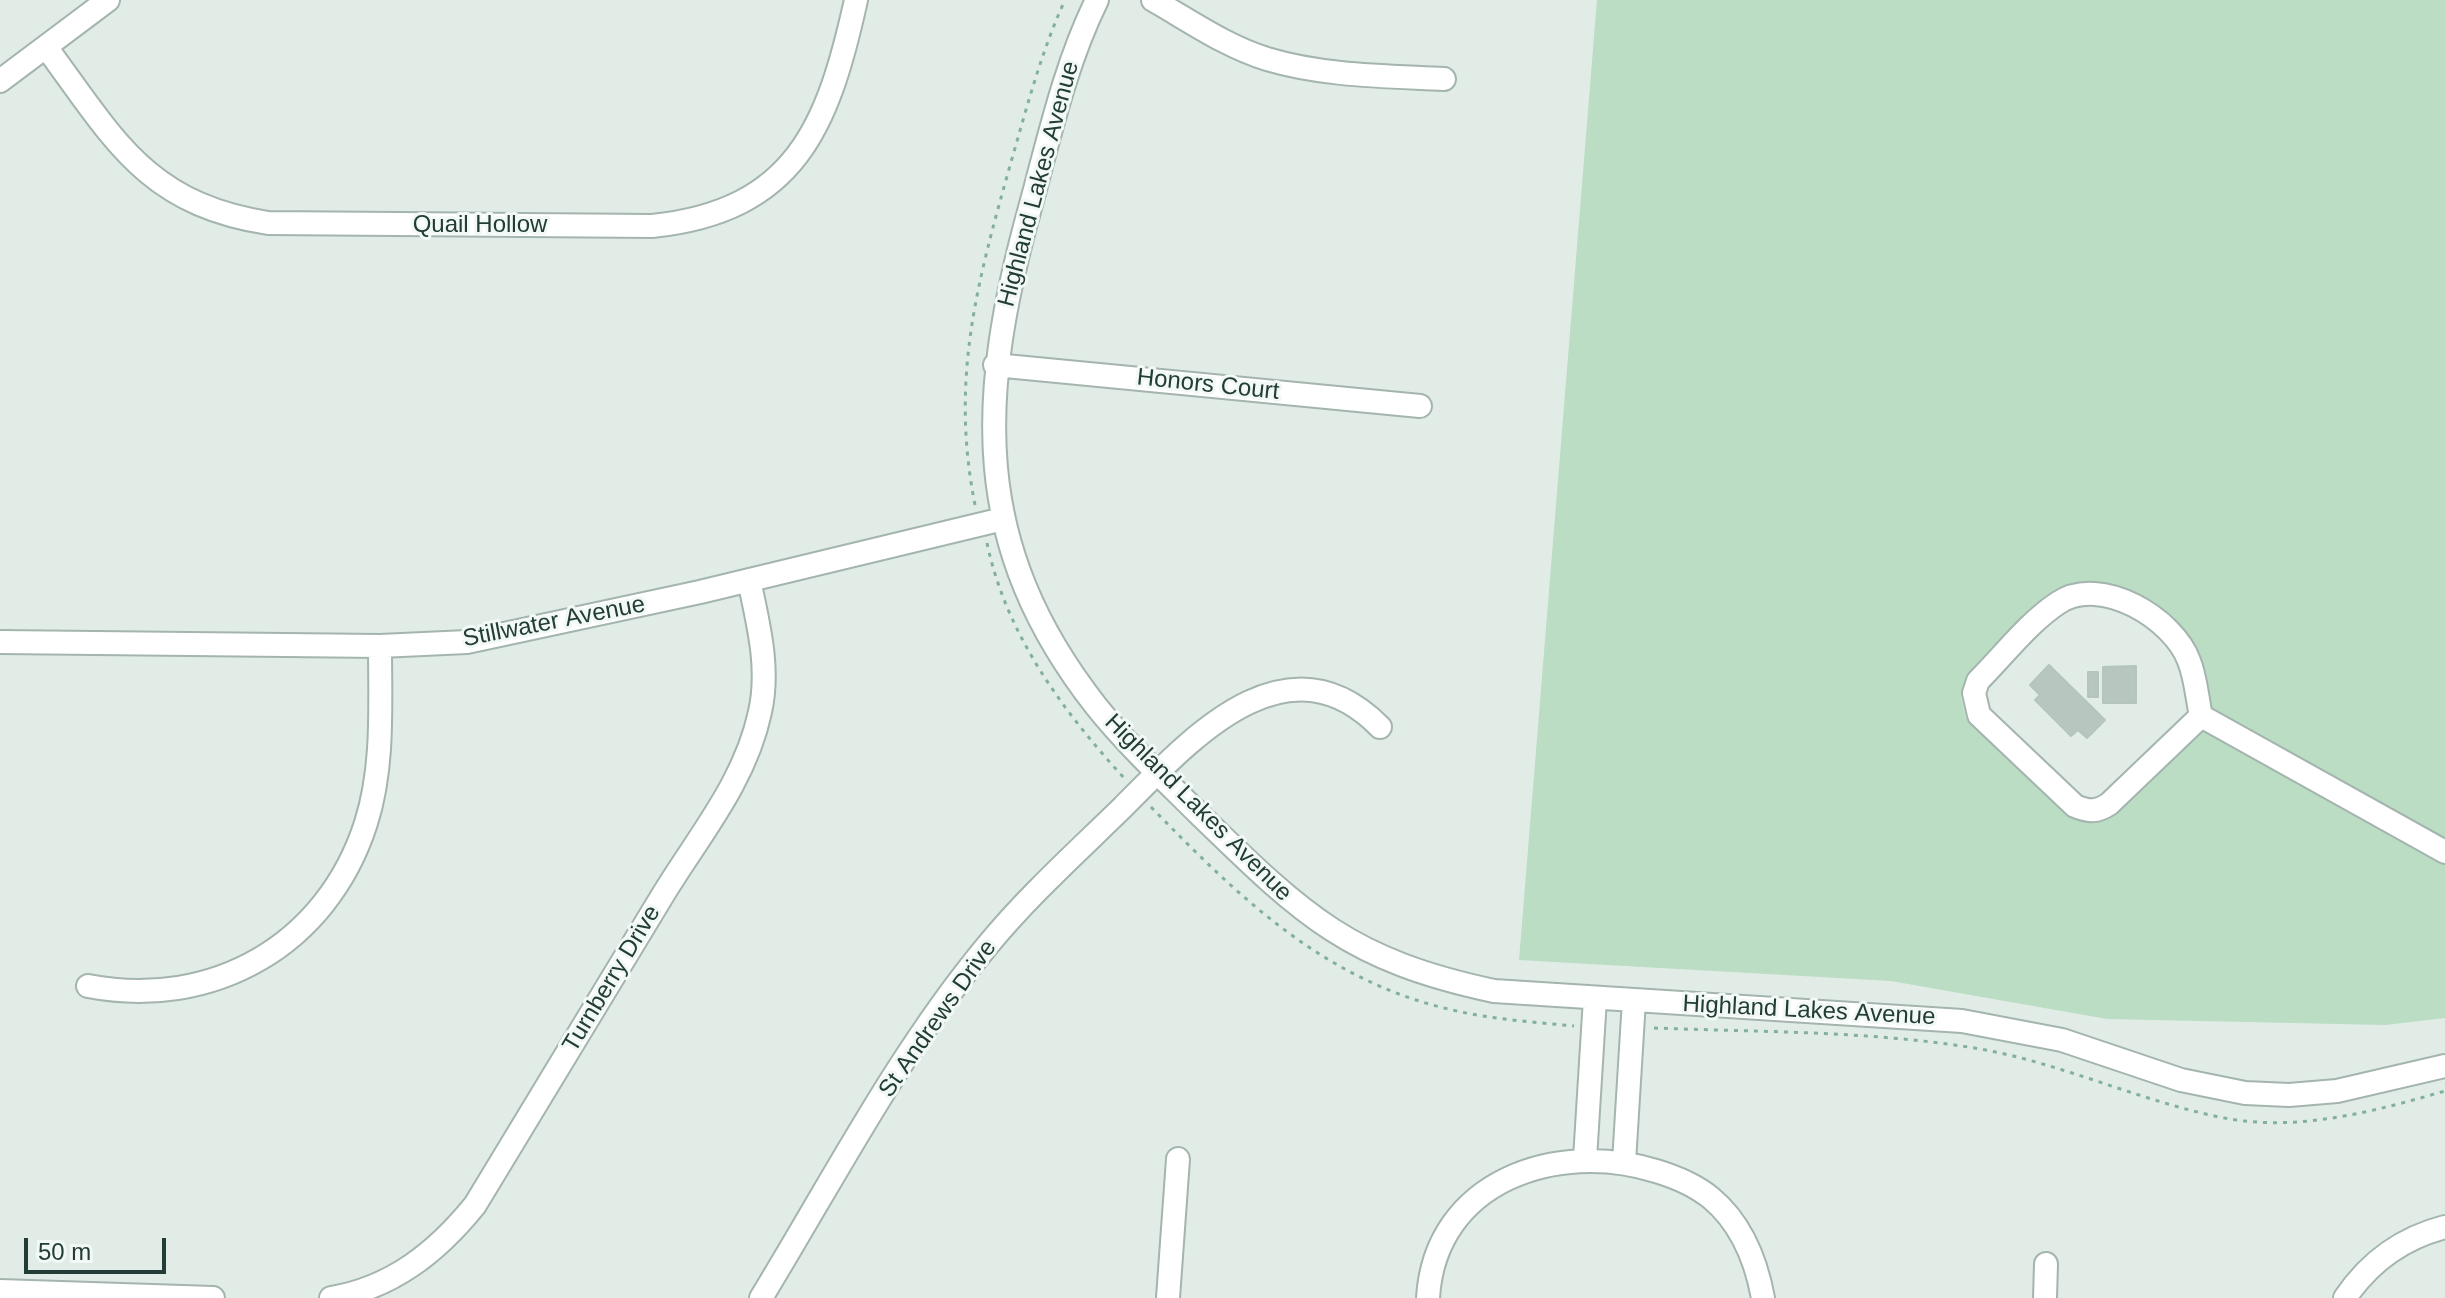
<!DOCTYPE html>
<style>
body{margin:0}
#map{position:relative;width:2445px;height:1298px;overflow:hidden;background:#e1ece7;font-family:Helvetica,sans-serif}
canvas{display:block}
.scale{position:absolute;left:24px;top:1238px;width:142px;height:36px;box-sizing:border-box;border:4px solid #223d35;border-top:0;padding-left:10px;font-size:24px;line-height:28px;white-space:nowrap;color:#223d35;-webkit-text-stroke:6px #f2f8f5;paint-order:stroke}
</style>
<div id="map">
<canvas width="2445" height="1298"></canvas>
<div class="scale">50 m</div>
</div>
<script>
const ctx = document.querySelector('canvas').getContext('2d');
ctx.lineJoin = 'round';
function paint(path, color) { ctx.fillStyle = color; ctx.fill(path, 'evenodd'); }
function stroke(path, color, width, dash) { ctx.strokeStyle = color; ctx.lineWidth = width; ctx.lineCap = dash ? 'butt' : 'round'; ctx.setLineDash(dash || []); ctx.stroke(path); }
function drawText(font, color, halo, rows, align = 'center') {
  ctx.font = font + ' Helvetica,sans-serif'; ctx.lineWidth = 6; ctx.setLineDash([]); ctx.textBaseline = 'middle'; ctx.strokeStyle = halo; ctx.fillStyle = color; for (const [text, x, y, turn = 0] of rows) {
    ctx.save(); ctx.translate(x, y); ctx.rotate((+turn || 0) * Math.PI / 180); ctx.textAlign = isNaN(turn) ? turn : align; if (halo) ctx.strokeText(text, 0, 0); ctx.fillText(text, 0, 0); ctx.restore();
  }
}
paint(new Path2D(`
 M1597 0H2445V1018L2385 1025 2107 1019 1891 981 1519 960ZM2104 583 2133 591 2180 628 2212 710 2195 733 2099 821H2084L1966 718 1961 697 1968 675 2055 593 2074 585Z`), '#baddc3');
const building = new Path2D(`
 M2049 665 2105 720 2087 738 2078 730 2071 736 2035 700 2040 695 2030 685Z
 M2136 666V703H2103V667Z
 M2088 672H2098V697H2088Z`);
paint(building, '#b7c7c0');
stroke(building, '#b4c5be', 2);
const minor = new Path2D(`
 M1097 0C1065 65 1049 138 1030 208 978 396 969 544 1096 706 1127 745 1165 780 1200 815 1303 915 1348 960 1494 991L1962 1021 2062 1040 2181 1080 2245 1093 2289 1095 2337 1091 2445 1066
 M1153 0C1190 21 1227 47 1267 59 1323 76 1386 76 1444 79
 M46 47C114 139 146 204 268 223L652 226C796 211 828 126 856 0
 M0 81 108 0
 M995 365 1420 406
 M0 642 380 646 467 642 700 592 1003 519
 M2201 716 2109 804C2097 812 2089 812 2075 806L1979 715 1974 693 1978 681C2004 655 2028 623 2058 603 2101 574 2174 619 2189 661 2196 678 2197 698 2201 716L2445 852
 M88 986C213 1010 327 945 366 823 384 767 380 704 380 646
 M1585 1159 1595 998
 M1624 1162 1634 1000
 M0 1291 213 1298
 M331 1298C392 1288 437 1252 475 1205 537 1103 598 1001 661 898 697 838 745 783 760 712 770 668 758 623 749 580
 M761 1298C833 1180 899 1052 987 946 1028 896 1077 852 1123 807 1190 740 1286 632 1380 727
 M1168 1298 1178 1159
 M1428 1298C1435 1180 1558 1140 1656 1171 1676 1177 1695 1185 1711 1198 1741 1223 1756 1260 1763 1298
 M2045 1298 2046 1264
 M2345 1298C2370 1261 2402 1238 2445 1227`);
stroke(minor, '#a4b4ae', 26);
stroke(new Path2D(`
 M975 505C950 379 977 283 1011 162 1027 107 1041 52 1065 0
 M987 543C1006 634 1062 710 1124 778
 M1151 807C1238 896 1322 979 1448 1009 1489 1019 1532 1022 1574 1026
 M1654 1028C1758 1032 1865 1031 1968 1047 2055 1060 2133 1099 2219 1117 2295 1133 2372 1112 2445 1091`), '#82afa0', 3, [4, 6]);
stroke(minor, '#fff', 22);
drawText('24px', '#223d35', '#f2f8f5', [
 ["Highland Lakes Avenue",1039,184,-75],
 ["Quail Hollow",480,225],
 ["Honors Court",1208,385,6],
 ["Stillwater Avenue",554,622,-11],
 ["Highland Lakes Avenue",1198,808,45],
 ["Turnberry Drive",612,979,-59],
 ["Highland Lakes Avenue",1809,1011,3],
 ["St Andrews Drive",938,1019,-55]
]);
</script>
